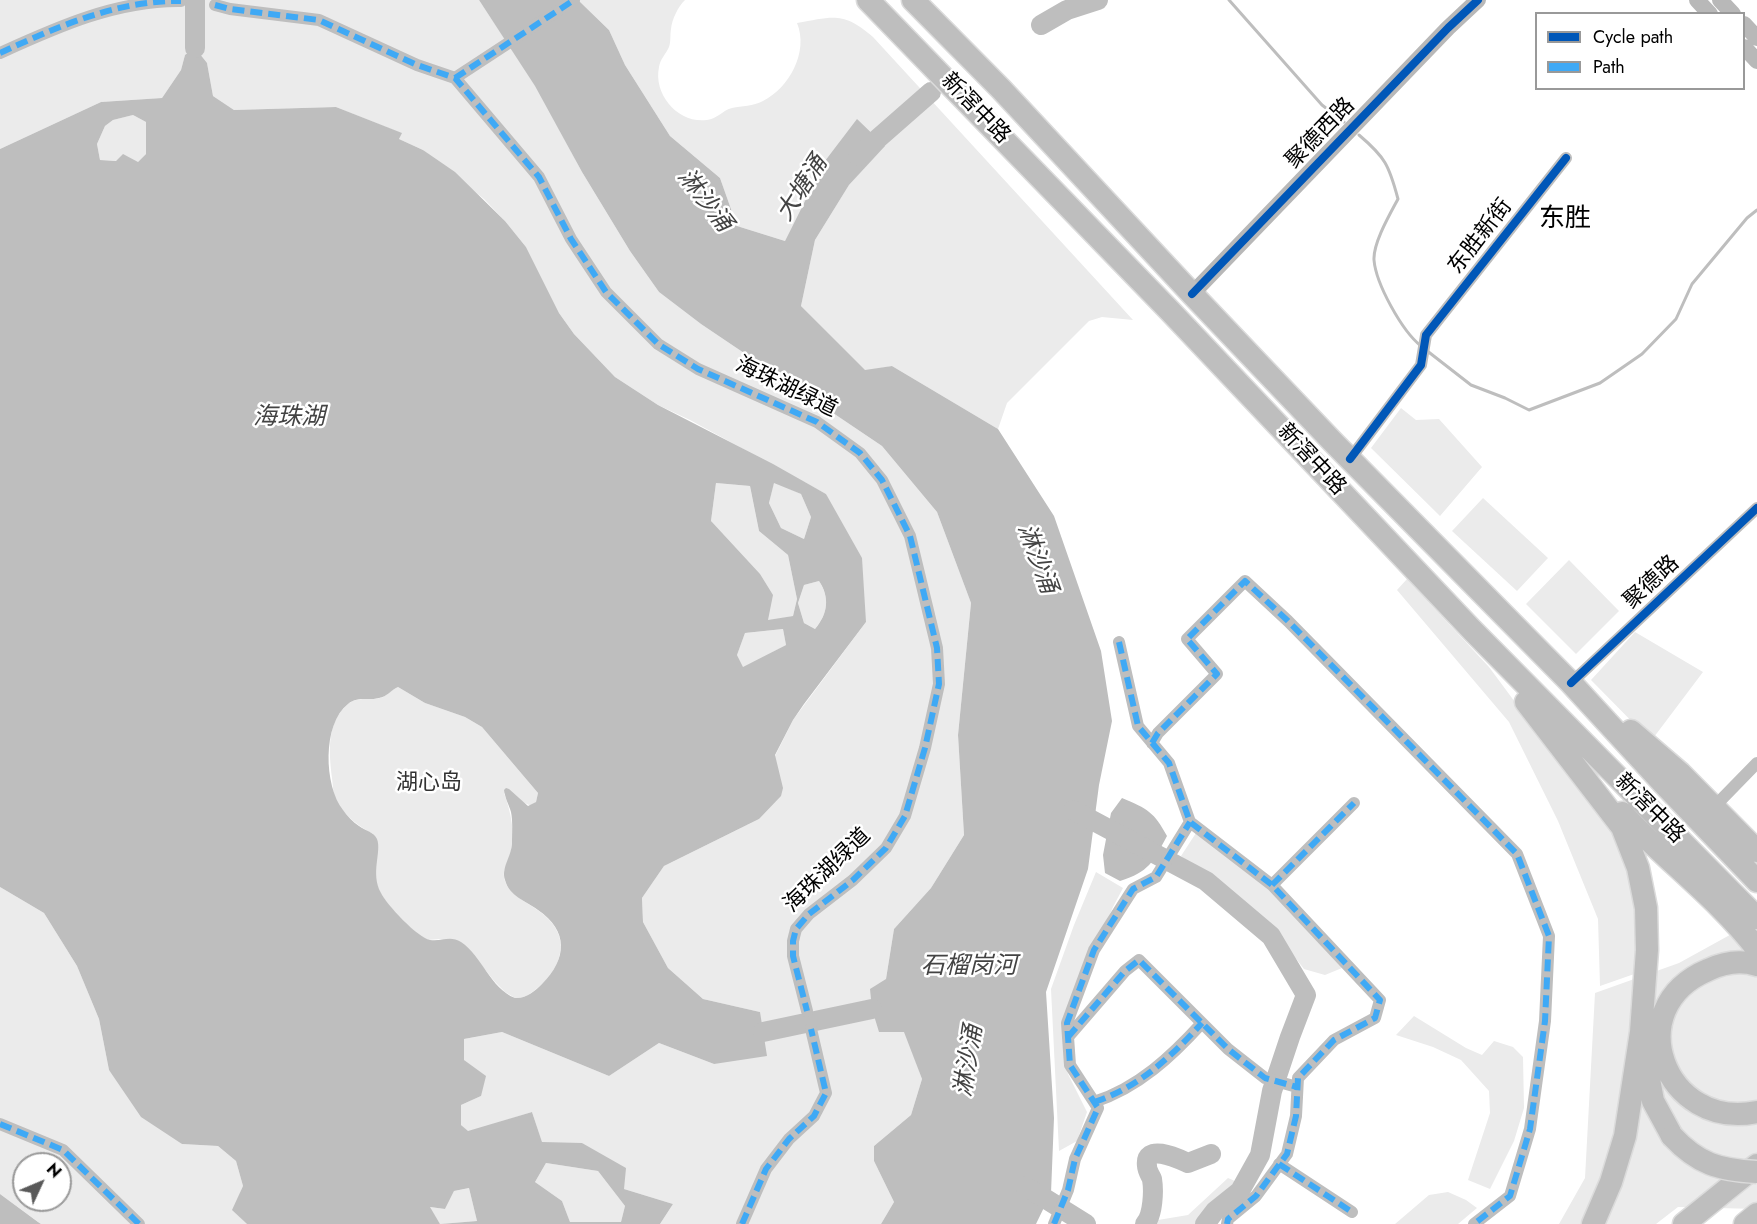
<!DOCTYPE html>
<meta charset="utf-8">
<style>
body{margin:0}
#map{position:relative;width:1757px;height:1224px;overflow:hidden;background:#fff;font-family:Jost,sans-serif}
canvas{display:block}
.legend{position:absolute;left:1535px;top:12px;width:210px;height:78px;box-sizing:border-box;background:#fff;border:2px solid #999;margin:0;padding:8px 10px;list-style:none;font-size:18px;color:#000}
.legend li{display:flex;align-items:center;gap:12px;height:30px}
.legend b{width:30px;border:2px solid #999}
.north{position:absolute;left:12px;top:1152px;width:60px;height:60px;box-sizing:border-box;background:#fff;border:2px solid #999;border-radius:50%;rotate:46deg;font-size:16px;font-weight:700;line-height:24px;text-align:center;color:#000}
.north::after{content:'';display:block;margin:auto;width:21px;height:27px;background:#595959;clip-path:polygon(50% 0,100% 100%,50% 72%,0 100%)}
</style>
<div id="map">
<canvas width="1757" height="1224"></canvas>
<ul class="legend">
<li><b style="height:8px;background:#0057b8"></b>Cycle path</li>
<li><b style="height:8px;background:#3fa9f5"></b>Path</li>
</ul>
<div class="north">N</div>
</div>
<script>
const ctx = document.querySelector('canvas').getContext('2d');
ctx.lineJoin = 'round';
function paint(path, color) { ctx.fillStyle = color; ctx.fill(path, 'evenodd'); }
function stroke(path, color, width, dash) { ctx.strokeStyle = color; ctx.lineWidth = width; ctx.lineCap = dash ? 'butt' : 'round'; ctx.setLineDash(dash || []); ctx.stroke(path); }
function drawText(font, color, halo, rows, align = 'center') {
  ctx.font = font + ' Jost,"Noto Sans SC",sans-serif'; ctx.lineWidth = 5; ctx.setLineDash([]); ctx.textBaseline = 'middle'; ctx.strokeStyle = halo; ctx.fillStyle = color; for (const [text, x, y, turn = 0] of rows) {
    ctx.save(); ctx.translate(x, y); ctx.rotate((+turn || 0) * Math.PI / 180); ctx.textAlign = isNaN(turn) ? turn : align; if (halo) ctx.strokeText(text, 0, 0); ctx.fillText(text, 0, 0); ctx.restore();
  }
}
paint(new Path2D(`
 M0 0H479L536 86 582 172 630 251 659 292 701 324 882 446 937 512 971 603 958 735 964 835 931 888 894 929 886 979 922 1079 911 1115 874 1146V1161L894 1202 881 1224H660L673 1204 624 1189 582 1143H542L532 1112 468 1132 461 1125V1105L481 1096 464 1060V1039L502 1032 609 1076 659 1043 714 1064 760 1012 703 999 668 968 643 922 642 898 664 866 759 819 775 756 793 720 866 622 826 494 690 420 658 405 615 377 574 334 559 313 526 247 505 221 484 199 423 150 399 139 401 133 336 107 234 110 213 96 207 63 185 55 181 70 162 98 101 102 0 149Z
 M578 0H685C678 7 672 19 671 29 670 34 671 42 669 47 666 54 660 59 659 67 653 95 679 124 707 120 717 119 723 110 732 108 742 106 753 106 763 101 789 88 809 52 797 23 833 17 843 11 873 37L1133 320 1102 317 1089 321 1007 403 998 429 892 366 865 371 801 306 815 240 849 185 884 146 825 161 785 241 737 226 720 178 670 136 625 65 609 30Z
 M133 115 146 122V154L138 162 100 160 97 144 105 126 113 120Z
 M1401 408 1416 420 1439 419 1482 467 1440 516 1371 448Z
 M774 482 801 494 811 517 804 539 781 528 769 503Z
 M716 483 750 486 759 531 788 555 797 599 793 616 768 621 711 521Z
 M1483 498 1548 558 1517 591 1452 531Z
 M1569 560 1619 611 1576 654 1526 604Z
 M1407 579 1489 667 1609 829 1636 875 1640 972 1600 986 1598 919 1558 821 1509 722 1397 590Z
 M819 581C830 598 828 613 815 629L804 623 798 603 804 585Z
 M783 629 786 645 743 668 737 655 745 633Z
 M1635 632 1703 672 1651 741 1591 680Z
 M398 687 425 703 465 717 482 727 538 793 536 802 531 806 504 793C511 812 516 835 510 855 508 863 503 869 504 877 507 895 526 901 539 911 569 932 566 960 542 984 534 991 526 999 515 998L505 992 495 982 467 947 440 939 428 940 421 936C405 924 377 898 375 877 374 862 375 848 373 834 359 826 347 818 338 804 333 796 333 787 332 778 329 752 326 723 348 704 359 695 371 702 383 697 389 694 392 689 398 687Z
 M1196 833 1266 885 1337 960 1342 968 1325 975 1304 969 1287 947 1257 916 1181 856Z
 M1096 872 1123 888 1113 907 1062 1025 1064 1054 1068 1074 1087 1112 1077 1141 1059 1151 1051 989 1074 925Z
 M0 887 44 913 77 966 99 1019 109 1070 182 1144 218 1146 236 1161 243 1186 233 1210 247 1224H41L0 1194ZM24 1164H60V1200H24Z
 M1757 920V1209L1678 1207 1656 1224H1559L1585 1178 1595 993 1679 963Z
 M1414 1016 1466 1048 1482 1055 1494 1041 1513 1047 1523 1057 1524 1108 1514 1141 1490 1189 1468 1180 1490 1113 1489 1091 1461 1060 1433 1047 1396 1035Z
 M546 1163 598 1171 625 1206 621 1222H570L562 1201 535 1182Z
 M1228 1178 1251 1188 1219 1220 1218 1224H1156L1158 1220 1188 1215Z
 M469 1188 477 1221 440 1224 429 1207 445 1209 454 1191Z
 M1448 1192 1466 1200 1477 1208 1458 1224H1395L1429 1195Z`), '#ebebeb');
paint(new Path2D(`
 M479 0H578L609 30 625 65 670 136 720 178 737 226 785 241 825 161 857 119 885 146 849 185 815 240 801 306 865 370 892 366 998 429 1054 516 1101 651 1112 721 1099 785 1088 869 1046 992 1054 1118 1051 1193 1036 1224H881L894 1202 874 1161V1146L911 1115 922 1079 904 1032H879L872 1009 870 989 886 979 894 929 931 888 964 835 958 735 971 603 937 512 882 446 701 324 659 292 630 251 582 172 535 86Z
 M195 48 207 63 213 96 234 110 336 107 402 133 399 139 423 150 455 172 505 221 526 247 559 313 574 334 615 377 658 405 773 464 826 494 862 558 866 622 804 704 793 720 775 755 783 788 781 796 759 819 664 866 642 898 643 922 668 968 703 999 760 1012 767 1056 714 1064 659 1043 609 1076 502 1032 464 1039V1060L486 1076 481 1096 461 1105V1125L468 1131 532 1112 542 1142 582 1143 626 1168 624 1189 673 1204 660 1224H247L232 1210 243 1186 236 1161 218 1146 182 1144 141 1117 109 1070 99 1019 77 966 44 913 0 887V149L101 102 162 98 181 70 185 55ZM133 115 146 122V154L138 162 123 154 116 161 100 160 97 144 105 126 113 120ZM716 483 750 486 759 531 788 555 797 599 793 616 768 620 773 595 760 574 711 521ZM774 483 801 494 811 517 804 539 781 528 769 503ZM819 581C830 597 828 614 815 629L804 623 798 603 804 585ZM783 629 786 645 743 667 737 655 745 633ZM398 687 425 703 465 717 482 727 538 793 536 802 528 806 509 789 506 788 504 790C505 798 509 805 511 812 513 822 512 834 512 844 511 857 501 868 505 880 509 896 526 901 538 910 569 931 567 959 542 984 535 991 526 999 515 998 490 988 482 956 461 942 450 935 441 942 430 940 418 938 386 904 381 893 370 873 382 852 377 839 374 832 366 831 359 826 353 822 347 816 343 810 324 786 322 724 348 704 358 696 368 701 379 698 387 697 391 690 398 687ZM546 1163 598 1171 625 1206 621 1222H570L562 1201 535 1182ZM469 1188 477 1221 440 1224 430 1207 445 1209 454 1191Z
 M1122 798C1148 809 1154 812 1167 836 1153 862 1149 872 1120 881L1105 873 1103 855 1111 813Z
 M0 1194 38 1222 41 1224H0Z`), '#bebebe');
stroke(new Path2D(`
 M1229 0 1322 105 1344 122
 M1359 135C1385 157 1389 165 1398 199 1390 214 1373 243 1374 260 1376 284 1402 331 1421 346
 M1426 350 1471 385 1505 398 1529 410 1600 383 1642 354 1676 319 1692 284 1747 218 1757 210`), '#bebebe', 3);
stroke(new Path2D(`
 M1041 25 1067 10 1098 0
 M195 48V0
 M858 156 931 92
 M1073 810 1206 881 1271 936 1306 995 1290 1037 1272 1091 1260 1155 1240 1191 1215 1211 1205 1224
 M763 1032 872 1009
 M1025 1186 1086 1224
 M1145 1224C1153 1215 1154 1191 1152 1179 1150 1175 1147 1170 1147 1166 1144 1142 1179 1159 1188 1163L1211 1154`), '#bebebe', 20);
const highway = new Path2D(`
 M868 0 1170 311 1472 630 1757 918
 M913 0 1001 89 1192 294 1332 441 1571 683 1663 783 1757 881
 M1526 702 1622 827 1638 868 1646 908 1647 950 1641 1032 1625 1136 1611 1182 1593 1224
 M1631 731 1680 773 1757 851
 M1622 813C1665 860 1718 898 1757 949
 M1757 965C1741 960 1723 963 1708 970 1618 1008 1665 1131 1757 1112
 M1645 1057 1653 1101 1672 1136
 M1684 1224 1757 1165
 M1745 1224 1757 1214`);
stroke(highway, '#dbdbdb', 25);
stroke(new Path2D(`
 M215 5 230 9 319 20 417 65 455 78 539 177 571 239 606 292 658 344 698 369 817 422 860 453 882 480 910 536 937 648 939 684 925 748 905 816 886 848 853 880 809 914 796 929 793 941V956L807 1011
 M0 53C57 27 117 0 181 1
 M455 78 574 0
 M1350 459 1421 365 1426 335 1566 158
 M1119 642 1138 726 1169 763 1190 822 1272 885 1380 1000 1375 1018 1334 1040 1298 1078 1296 1116 1287 1154 1256 1196 1228 1219 1227 1224
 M1571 683 1757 508
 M1152 743 1158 733 1217 674 1187 639 1245 581 1288 621 1517 854 1549 936 1545 1021 1530 1129 1510 1196 1474 1224
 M1714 807 1757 763
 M1272 885 1354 803
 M1068 1037 1125 971 1139 960 1228 1049 1265 1078 1297 1087
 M1094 1102C1138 1088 1172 1056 1202 1023
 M0 1124 63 1150 139 1224
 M1279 1164 1352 1212
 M742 1224 766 1169 789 1139 814 1116 826 1093 811 1029
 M1054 1224 1068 1190 1075 1159 1098 1108 1070 1065 1067 1023 1094 950 1133 889 1156 877 1190 822`), '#bebebe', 12);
stroke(new Path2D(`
 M1697 0 1710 14
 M1720 0 1733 14
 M1744 24 1757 38
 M1744 47 1757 61
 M1192 294 1448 28 1478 0`), '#b8b8b8', 16);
stroke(highway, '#bebebe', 22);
const highwayBridge = new Path2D(`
 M1672 1136C1698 1164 1719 1170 1757 1172`);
stroke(highwayBridge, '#dbdbdb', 25, []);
stroke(highwayBridge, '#bebebe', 22);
stroke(new Path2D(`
 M215 5 230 9 319 20 417 65 455 78 539 177 571 239 606 292 658 344 698 369 817 422 860 453 882 480 910 536 937 648 939 684 925 748 905 816 886 848 853 880 809 914 796 929 793 941V956L807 1011
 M0 53C57 27 117 0 181 1
 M455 78 574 0
 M1119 642 1138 726 1169 763 1190 822 1272 885 1380 1000 1375 1018 1334 1040 1298 1078 1296 1116 1287 1154 1256 1196 1228 1219 1227 1224
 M1152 743 1158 733 1217 674 1187 639 1245 581 1288 621 1517 854 1549 936 1545 1021 1530 1129 1510 1196 1474 1224
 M1272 885 1354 803
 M1068 1037 1125 971 1139 960 1228 1049 1265 1078 1297 1087
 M1094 1102C1138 1088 1172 1056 1202 1023
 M0 1124 63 1150 139 1224
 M1279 1164 1352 1212
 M742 1224 766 1169 789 1139 814 1116 826 1093 811 1029
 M1054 1224 1068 1190 1075 1159 1098 1108 1070 1065 1067 1023 1094 950 1133 889 1156 877 1190 822`), '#3fa9f5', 6, [12, 6]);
stroke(new Path2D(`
 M1192 294 1448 28 1478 0
 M1350 459 1421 365 1426 335 1566 158
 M1571 683 1757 508`), '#0057b8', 8);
drawText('22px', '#000', '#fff', [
 ["新滘中路",975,109,46],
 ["聚德西路",1321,134,-46],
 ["东胜新街",1481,237,-52],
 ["海珠湖绿道",786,388,26],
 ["新滘中路",1311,460,47],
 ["聚德路",1652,583,-43],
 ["新滘中路",1649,809,45],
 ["海珠湖绿道",828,871,-44]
]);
drawText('22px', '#323232', '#fff', [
 ["湖心岛",429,784]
]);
drawText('italic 24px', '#434343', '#fff', [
 ["大塘涌",803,189,-57],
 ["淋沙涌",704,201,52],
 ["海珠湖",289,418],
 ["淋沙涌",1036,559,70],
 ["石榴岗河",969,967],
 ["淋沙涌",970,1061,-81]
]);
drawText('26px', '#000', '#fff', [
 ["东胜",1565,220]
]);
</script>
